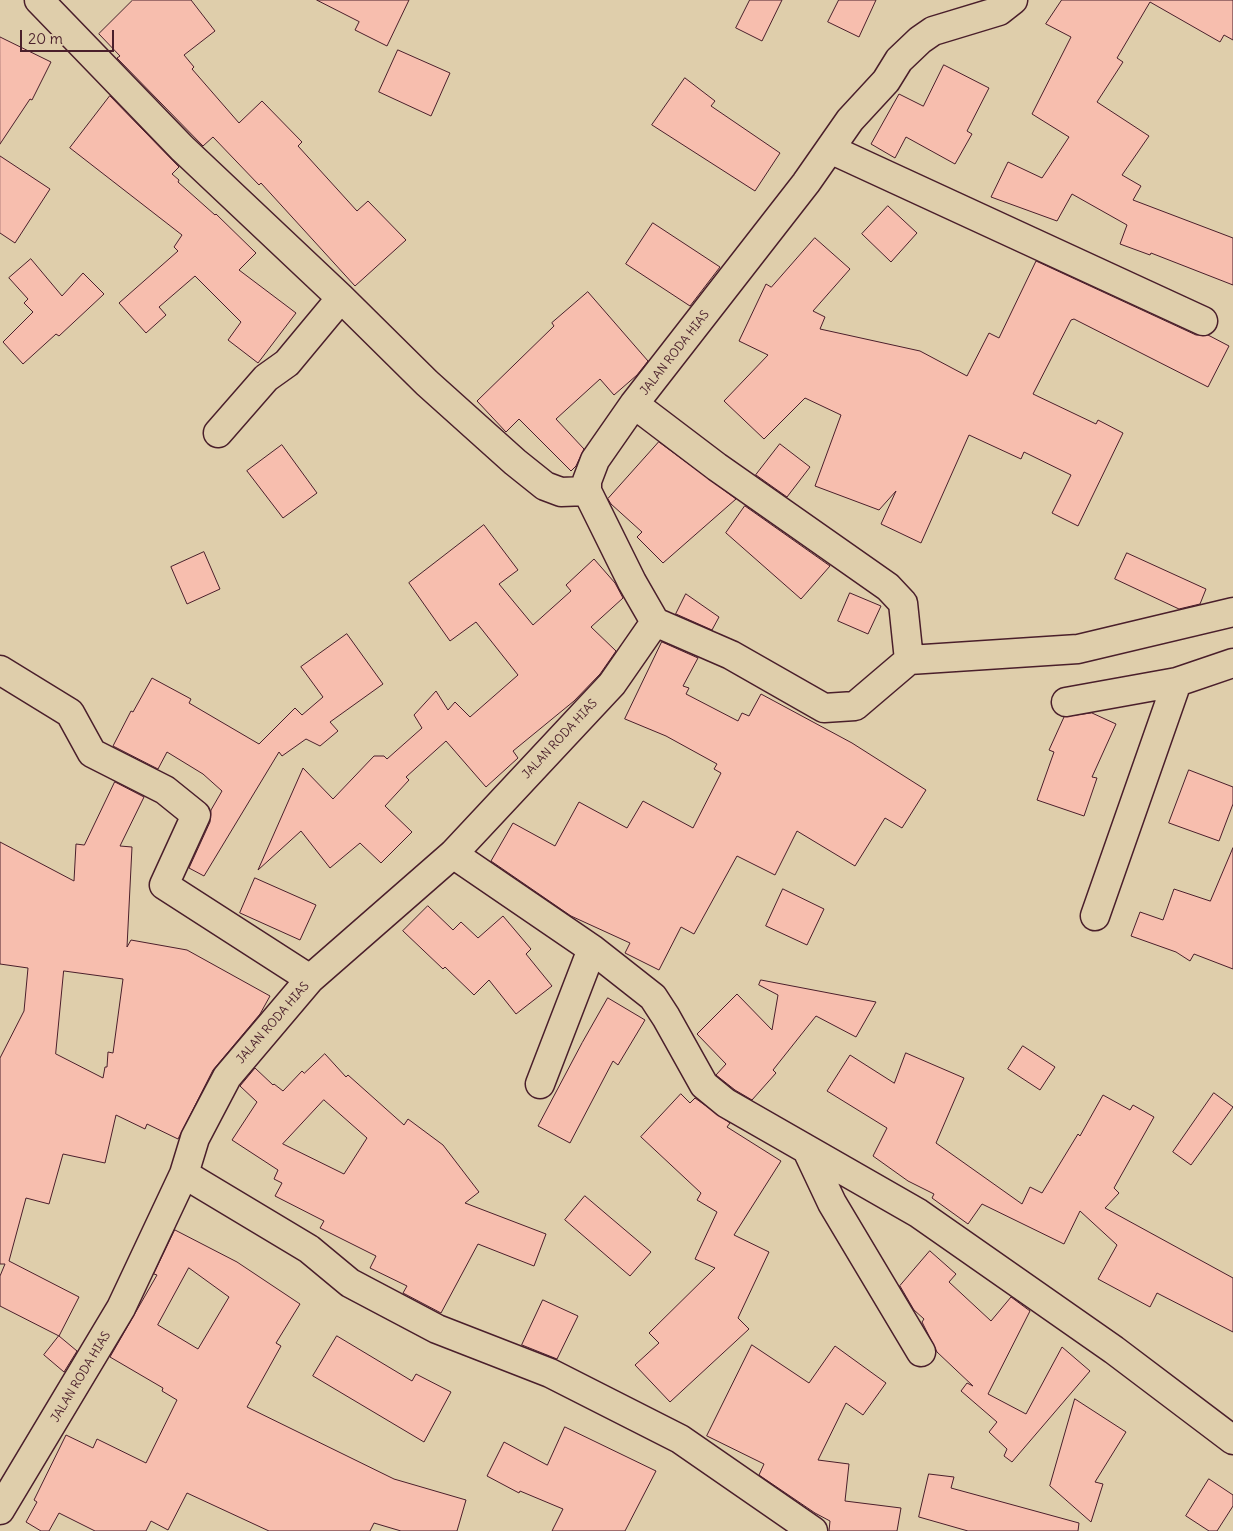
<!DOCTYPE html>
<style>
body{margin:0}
#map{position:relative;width:1233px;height:1531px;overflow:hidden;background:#dfceab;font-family:Delius,sans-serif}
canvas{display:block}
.scale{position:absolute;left:20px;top:30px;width:94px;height:22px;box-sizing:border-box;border:2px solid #4a1f2b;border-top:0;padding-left:6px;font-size:15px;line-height:18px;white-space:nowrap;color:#4a1f2b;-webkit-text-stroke:4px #dfceab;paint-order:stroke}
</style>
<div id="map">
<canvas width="1233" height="1531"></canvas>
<div class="scale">20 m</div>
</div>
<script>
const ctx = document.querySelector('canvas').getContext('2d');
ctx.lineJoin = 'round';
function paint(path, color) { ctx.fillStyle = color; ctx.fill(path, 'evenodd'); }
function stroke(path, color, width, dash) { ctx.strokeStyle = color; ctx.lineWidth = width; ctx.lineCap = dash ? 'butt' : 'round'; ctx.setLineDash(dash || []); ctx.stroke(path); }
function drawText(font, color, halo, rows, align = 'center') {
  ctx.font = font + ' Delius,sans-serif'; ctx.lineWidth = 4; ctx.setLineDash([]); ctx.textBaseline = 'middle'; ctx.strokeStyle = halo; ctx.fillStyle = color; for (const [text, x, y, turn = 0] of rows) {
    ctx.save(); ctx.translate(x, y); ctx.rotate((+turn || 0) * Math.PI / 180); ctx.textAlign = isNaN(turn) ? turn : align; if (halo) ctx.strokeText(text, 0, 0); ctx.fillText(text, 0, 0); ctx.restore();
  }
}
const building = new Path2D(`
 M133 0H191L215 31 184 55 194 67 192 69 239 123 262 101 302 142 298 146 357 211 368 201 406 240 355 286 261 183 259 185 213 137 203 146 117 58 120 56 99 34Z
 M317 0H409L387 46 355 30 359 22Z
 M750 0H782L762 41 736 28Z
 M839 0H876L859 37 828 22Z
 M1062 0H1233V40L1224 35 1220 42 1150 2 1117 58 1123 62 1097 102 1149 136 1122 175 1141 186 1133 200 1233 238V285L1151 253 1150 255 1120 244 1127 225 1072 194 1057 221 991 197 1008 162 1042 178 1069 137 1032 114 1071 37 1046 24Z
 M0 37 51 62 32 100 30 99 0 144Z
 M398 50 450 73 431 116 379 92Z
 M944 65 989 88 967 131 972 134 955 164 906 137 895 158 871 144 899 94 923 106Z
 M685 78 715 101 711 106 780 153 755 191 652 125Z
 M110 96 179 167 172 174 179 180 178 182 215 215 216 214 256 253 239 270 296 313 258 363 228 340 241 322 195 276 159 307 166 315 146 333 119 303 178 251 174 247 182 235 70 148Z
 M0 156 50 189 15 243 0 233Z
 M888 206 917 233 891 262 862 234Z
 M653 223 720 267 690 306 626 264Z
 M815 238 850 269 813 311 825 317 820 329 920 351 967 376 989 333 999 338 1036 261 1196 335H1208L1229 346 1208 387 1074 319 1071 320 1033 394 1096 424 1098 420 1123 433 1078 526 1052 513 1071 475 1024 452 1021 459 969 435 921 543 881 524 896 491 879 510 815 486 841 415 805 398 764 439 724 401 768 355 739 341 766 284 771 287Z
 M31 259 62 296 83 273 104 294 59 336 56 334 23 364 3 342 33 312 24 303 28 299 9 278Z
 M588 292 648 361 637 375 614 395 600 379 556 419 584 449 576 466 571 471 519 419 506 432 477 401 554 326 552 323Z
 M659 442 736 499 663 563 637 537 642 532 611 504 608 499Z
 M780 444 810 467 787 497 756 475Z
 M282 445 317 493 283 518 247 471Z
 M745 506 830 566 801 599 726 533Z
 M484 525 518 570 499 584 533 625 571 591 566 585 594 559 615 583 623 598 591 627 616 651 600 674 574 701 513 751 518 758 486 787 446 741 406 777 409 780 385 806 412 832 381 863 360 843 330 868 301 831 258 870 303 768 333 799 374 756H384L387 759 422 728 414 715 436 691 448 710 455 702 470 717 518 675 476 622 450 641 409 583Z
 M204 552 220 589 187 604 171 567Z
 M1127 553 1206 589 1200 604 1179 609 1115 579Z
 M850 593 881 606 868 634 838 621Z
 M686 594 719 617 712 630 676 614Z
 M347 634 383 684 330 722 338 731 320 746 306 739 282 756 279 752 204 876 189 868 210 822 211 810 222 791 203 774 167 752 158 769 113 746 131 711 133 712 152 678 191 699 189 703 259 744 295 708 302 715 323 697 301 667Z
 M662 642 698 658 683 686 689 688 686 694 738 721 742 713 749 716 761 694 852 743 926 790 902 828 885 818 855 866 797 831 775 875 737 856 694 934 681 927 659 970 625 953 630 943 571 916 491 861 513 823 555 846 579 802 627 828 643 801 693 828 721 773 714 769 717 764 666 736 625 719Z
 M1092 713 1116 724 1092 777 1097 778 1084 816 1037 800 1054 752 1049 750 1064 717Z
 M1189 770 1233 787V804L1219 841 1169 823Z
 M115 782 144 797 120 846 132 847 127 947 131 940 187 950 270 996 260 1014 213 1070 178 1139 147 1124 145 1129 116 1115 105 1163 63 1154 49 1204 26 1198 9 1261 79 1297 59 1336 0 1306V1276L5 1264H0V1058L24 1011 28 968 0 964V842L74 881 76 844 84 845ZM64 971 123 979 113 1053 108 1052 107 1067H105L103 1078 56 1054Z
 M1233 848V969L1194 954 1190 961 1176 952 1131 936 1140 912 1163 920 1174 889 1210 901Z
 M255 878 316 905 300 940 240 913Z
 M783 889 824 909 807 945 766 926Z
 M428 906 453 930 461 922 478 938 503 916 531 949 526 954 552 986 516 1014 489 980 474 995 445 967 443 969 403 931Z
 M761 980 876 1002 856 1037 816 1016 773 1070 776 1073 752 1100 735 1090 716 1075 726 1064 697 1034 737 994 772 1030 778 995 759 985Z
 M608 998 645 1020 618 1065 613 1061 570 1143 538 1126 582 1043Z
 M1023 1046 1055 1067 1040 1090 1008 1069Z
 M906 1053 964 1078 936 1143 1022 1204 1030 1187 1042 1193 1078 1134 1080 1136 1103 1095 1130 1110 1133 1105 1154 1117 1114 1188 1119 1193 1105 1208 1233 1278V1332L1157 1293 1150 1307 1098 1279 1117 1245 1080 1211 1064 1244 982 1204 968 1224 932 1198 934 1194 908 1181 873 1156 887 1128 827 1091 850 1055 894 1083Z
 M325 1054 346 1077 348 1075 404 1125 408 1119 443 1145 479 1192 465 1203 546 1234 534 1266 478 1244 441 1313 403 1293 407 1286 370 1268 376 1256 320 1228 324 1221 275 1196 282 1183 274 1179 278 1170 232 1140 257 1102 240 1086 255 1068 273 1085 274 1084 283 1091 302 1071 304 1073ZM324 1100 367 1138 344 1174 283 1144Z
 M1214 1093 1233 1107 1191 1165 1173 1152Z
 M681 1094 690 1103 695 1098 730 1123 727 1127 781 1161 734 1235 769 1252 738 1318 749 1329 670 1402 635 1365 659 1343 649 1333 715 1268 695 1259 717 1212 697 1200 701 1193 641 1137Z
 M585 1196 651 1252 630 1276 565 1220Z
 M175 1230 237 1262 300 1304 276 1343 281 1346 247 1407 394 1479 466 1500 457 1531H401L374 1523 370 1531H269L187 1493 168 1530 151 1521 146 1531H95L59 1513 49 1531H41L26 1522 37 1502 34 1500 66 1435 93 1448 97 1439 146 1463 177 1400 162 1391 163 1388 110 1357 157 1275 154 1274ZM189 1268 229 1297 198 1349 158 1325Z
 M930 1251 956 1274 949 1282 991 1321 1011 1297 1030 1311 988 1394 1026 1414 1062 1347 1090 1371 1012 1462 1004 1456 1007 1449 989 1432 997 1422 961 1391 967 1383 973 1386 937 1352 922 1322 924 1319 914 1310 900 1286Z
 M543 1300 578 1316 557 1359 522 1345Z
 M59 1336 77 1351 64 1372 44 1355Z
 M337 1336 412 1381 416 1374 451 1392 424 1442 313 1376Z
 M752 1345 809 1383 835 1346 886 1383 863 1415 846 1403 818 1460 849 1464 845 1501 901 1508 897 1531H829L830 1521 815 1513 759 1475 764 1464 707 1436Z
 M1075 1399 1126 1432 1095 1482 1103 1484 1091 1522 1050 1486Z
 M565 1427 656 1471 625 1531H552L563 1509 520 1491 519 1493 487 1476 504 1442 547 1465Z
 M929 1474 954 1477 951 1488 1079 1523 1078 1531H968L919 1517Z
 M1209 1479 1233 1495V1506L1217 1531H1209L1186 1516Z`);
paint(building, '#f7beae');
stroke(building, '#4a1f2b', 1);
const minor = new Path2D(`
 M39 0 182 148 341 298 427 383 515 462 545 486 561 492 587 491
 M830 149 1203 321
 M634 404 717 467 888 587 903 603 909 660
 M218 433 266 378 287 363 341 298
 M655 622 632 582 587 491V481L595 460 634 404 806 183 850 120 886 81 899 60 920 40 933 31 999 11 1013 0
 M655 622 731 655 824 708 855 706 909 660 1078 649 1233 612
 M0 670 70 713 92 753 165 790 196 815 164 885 310 979
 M1066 702 1177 682 1233 663
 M453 854 592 949 653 997 666 1017 704 1085 726 1103 918 1213 1114 1350 1233 1440
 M1095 916 1177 682
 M540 1084 592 949
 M807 1150 832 1203 921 1352
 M184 1174 309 1249 350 1283 437 1329 550 1373 680 1439 813 1531
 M0 1510 121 1308 184 1174 195 1138 227 1077 310 979 453 854 612 684 655 622`);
stroke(minor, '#4a1f2b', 31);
stroke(minor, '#dfceab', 28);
drawText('12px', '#4a1f2b', '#dfceab', [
 ["JALAN RODA HIAS",675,353,-52],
 ["JALAN RODA HIAS",560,739,-47],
 ["JALAN RODA HIAS",273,1023,-49],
 ["JALAN RODA HIAS",81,1377,-59]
]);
</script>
